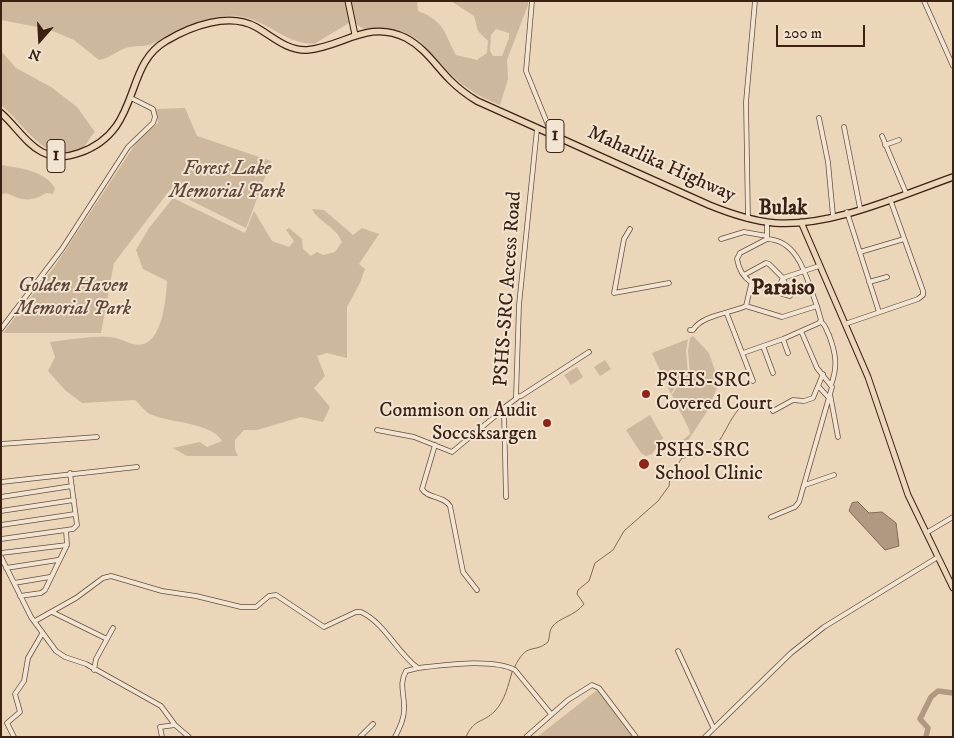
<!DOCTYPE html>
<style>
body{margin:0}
#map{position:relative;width:954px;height:738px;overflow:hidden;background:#ebd6b9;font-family:"IM FELL DW Pica",serif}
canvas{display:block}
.frame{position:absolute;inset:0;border:2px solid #3c2113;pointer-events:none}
.north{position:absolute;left:15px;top:15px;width:50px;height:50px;-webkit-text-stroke:4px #f2e4d2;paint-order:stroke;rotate:199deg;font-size:14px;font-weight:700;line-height:20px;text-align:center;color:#3c2113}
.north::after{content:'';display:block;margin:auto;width:18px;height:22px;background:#3c2113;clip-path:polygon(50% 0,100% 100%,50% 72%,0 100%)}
.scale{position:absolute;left:776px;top:25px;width:89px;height:22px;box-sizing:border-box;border:2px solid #3c2113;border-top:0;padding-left:6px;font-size:15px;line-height:18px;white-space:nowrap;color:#3c2113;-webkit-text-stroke:4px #f2e4d2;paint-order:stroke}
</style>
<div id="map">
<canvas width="954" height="738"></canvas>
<div class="frame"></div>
<div class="north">N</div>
<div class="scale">200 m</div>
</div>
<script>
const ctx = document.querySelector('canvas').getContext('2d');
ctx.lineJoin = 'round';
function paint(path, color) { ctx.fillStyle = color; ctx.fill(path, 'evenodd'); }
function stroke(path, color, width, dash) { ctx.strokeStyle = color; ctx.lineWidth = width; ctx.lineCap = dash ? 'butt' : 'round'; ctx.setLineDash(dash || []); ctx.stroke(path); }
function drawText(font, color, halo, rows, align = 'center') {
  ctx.font = font + ' "IM FELL DW Pica",serif'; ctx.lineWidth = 4; ctx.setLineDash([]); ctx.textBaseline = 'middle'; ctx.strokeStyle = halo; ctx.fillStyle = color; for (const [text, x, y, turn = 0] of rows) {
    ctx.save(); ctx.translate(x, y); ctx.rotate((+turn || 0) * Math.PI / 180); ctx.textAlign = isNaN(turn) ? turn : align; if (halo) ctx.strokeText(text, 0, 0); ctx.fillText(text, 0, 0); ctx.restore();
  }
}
paint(new Path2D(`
 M1 1H417L418 11C446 22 443 32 456 55L477 60 487 53 488 41 478 31 474 16 451 1H528V5L507 60 508 79 500 105C457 88 451 73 421 42 414 37 407 33 399 31 385 27 361 36 354 20L314 44C282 43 268 19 236 16 215 14 188 25 170 34 163 37 156 43 149 45 140 47 132 45 123 49 114 53 109 58 99 60L74 40 48 29 1 20ZM496 29 509 33V38L502 56H493L490 51 491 35Z
 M1 51 16 68 51 87 77 107 95 132C89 137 88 145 80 150 47 168 23 122 1 105Z
 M185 108 197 136 271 161 246 228 170 190 114 263 101 333H3L55 266 138 140 158 123 155 109Z
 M1 165C20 168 45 171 55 188L53 194 46 193C30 203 22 200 6 193L1 195Z
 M173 198 245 233 254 211 272 241 289 247 294 241 286 230 289 228 302 239 303 249 311 256 317 252 323 255 335 252 342 242C335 225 319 223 312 209L324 210 353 235 362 228 379 234 359 264 365 269 360 283 347 307V358L327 353 317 356 325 376 314 388 330 407 323 422 301 417 257 430H244L235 440V450L238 456H187L173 448 200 442 207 447 222 441C212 422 168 423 150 414 144 411 140 404 135 400L82 403 65 390 48 371 55 357 50 342C69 340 89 336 108 337 118 337 125 342 133 344 162 352 166 299 167 281L143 269 136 250 149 228Z
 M693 336 709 353 719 383 708 410 685 445 679 443 690 434 689 429 672 395 682 379 690 373 688 351 690 338Z
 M688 339 686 352 688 373 681 378 671 394 652 353Z
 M605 360 611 369 600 376 594 367Z
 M577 367 583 377 571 385 564 375Z
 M650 415 663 438 652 454 646 456 641 453 626 430Z
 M597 690 635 737H537Z`), '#cdb79d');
const water = new Path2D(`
 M858 502 869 513 882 512 896 523 899 546 885 550 849 511 852 503Z`);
paint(water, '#b09881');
stroke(water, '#826855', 1);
stroke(new Path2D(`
 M514 668C528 640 532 655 548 642 550 637 549 631 552 627 558 618 575 616 584 604L577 594 578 590 589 581 595 563 613 550 624 531 658 501 669 486 670 477 676 471V467L682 458C690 457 706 457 712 450 727 435 732 406 753 399
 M466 737C474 718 482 724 495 711 505 700 508 686 512 672`), '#826855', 1);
stroke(new Path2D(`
 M926 737 928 728 920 719 931 697 938 691 953 693`), '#b09881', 5.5);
const minor = new Path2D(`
 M532 1 526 71 552 135
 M924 1 953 66
 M819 118 828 162 833 216
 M844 127 860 208
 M537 129 519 305 516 397 521 396 589 352
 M882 136 906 193
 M885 145 899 140
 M847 212 879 312
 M748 219 746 102 755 1
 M767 222V239L740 253 737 259C741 282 756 286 776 292L783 278 819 266
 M630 229 624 239 614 293 669 283
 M721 239 744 232 767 236
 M860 252 904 239
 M744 275 766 263 769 264 783 278 790 296 776 292
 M869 282 887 277
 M751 285 746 306 782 317 817 306C807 281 800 240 767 239
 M727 314 753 381
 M821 322C826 325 826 330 829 335 836 354 838 366 831 385
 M845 324 918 299 923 295V291L890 199
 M1 329 62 249 128 147 153 123 155 117 153 109 131 98
 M690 330H693C702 315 731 313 746 306
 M783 339 788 353
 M763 346 773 373
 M743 353 783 339 819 323 821 320 817 306
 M819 387 829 398
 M830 394 838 437
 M773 411 793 400 804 401 813 398 823 374
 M377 430 414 437 452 452 505 408
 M1 444 97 437
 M435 445 422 489C428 499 443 495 450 506L463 572 477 590
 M1 482 137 467
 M805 485 834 475
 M1 497 72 486
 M506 497 504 412 505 407 517 398
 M1 511 74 500
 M771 517 795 507 799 502 832 387 817 368 801 331
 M1 525 75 514
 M926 533 953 517
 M1 539 66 530
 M1 553 67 545
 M1 557 31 617 56 651 65 657 86 664 161 706 175 725 189 737
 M6 568 58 560
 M14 583 50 577
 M20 596 41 593 45 590 67 545 66 530 73 529 77 525 70 473
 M52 612 107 639
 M35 621 76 598 103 578 111 576 162 591 196 596 241 607H256L269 596 276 595 324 627 356 612H361C385 623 397 653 418 668
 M678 651 713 727
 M94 670 96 659 113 628
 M14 737 7 723 20 712 15 694 24 681 28 658 42 634
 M162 737 160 727 175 725
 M360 737 373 724
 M395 737C400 727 405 717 404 706 404 692 399 684 406 671L418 668C444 665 493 658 515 670L551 714
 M526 737 568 700 592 685 599 688 636 737
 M705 737 791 653 824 627 938 557`);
const major = new Path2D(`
 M348 1 355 35
 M801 222 868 377 908 495 953 588`);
const highway = new Path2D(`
 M1 113C15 125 26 144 42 152 54 158 68 157 79 153 143 131 122 66 166 41 191 26 229 12 256 27 272 36 287 51 307 50 343 47 368 19 406 38 425 48 436 66 450 80 458 88 467 95 477 101L709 205C731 214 752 221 775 223 832 227 899 196 953 177`);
stroke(minor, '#684e3c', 5.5);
stroke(major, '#3c2113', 7);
stroke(highway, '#3c2113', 8);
stroke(minor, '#f2e4d2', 4);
stroke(major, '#ebd6b9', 5);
stroke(highway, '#ebd6b9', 5.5);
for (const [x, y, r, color] of [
 [646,394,5,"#8f2418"],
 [547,423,5,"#8f2418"],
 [644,464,6,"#8f2418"]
]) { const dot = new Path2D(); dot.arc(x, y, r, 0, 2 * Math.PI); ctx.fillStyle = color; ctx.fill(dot); stroke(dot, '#f2e4d2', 2); }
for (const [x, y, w] of [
 [555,136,18],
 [56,156,18]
]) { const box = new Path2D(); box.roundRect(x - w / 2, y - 16.5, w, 33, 4); ctx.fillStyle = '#f2e4d2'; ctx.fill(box); stroke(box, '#3c2113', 1); }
drawText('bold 19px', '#3c2113', null, [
 ["1",555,136],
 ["1",56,156]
]);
drawText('20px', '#3c2113', '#f2e4d2', [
 ["Maharlika Highway",661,165,24],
 ["PSHS-SRC Access Road",509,289,-86]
]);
drawText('italic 20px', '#604636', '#f2e4d2', [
 ["Forest Lake",227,170],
 ["Memorial Park",227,193],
 ["Golden Haven",73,287],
 ["Memorial Park",73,310]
]);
drawText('20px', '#3c2113', '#f2e4d2', [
 ["PSHS-SRC",656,382],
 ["Covered Court",656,405],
 ["Commison on Audit",537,412,"right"],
 ["Soccsksargen",537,435,"right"],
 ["PSHS-SRC",655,452],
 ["School Clinic",655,475]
], 'left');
drawText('bold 21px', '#3c2113', '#f2e4d2', [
 ["Bulak",783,210]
]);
drawText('bold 22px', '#3c2113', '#f2e4d2', [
 ["Paraiso",783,289]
]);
</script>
